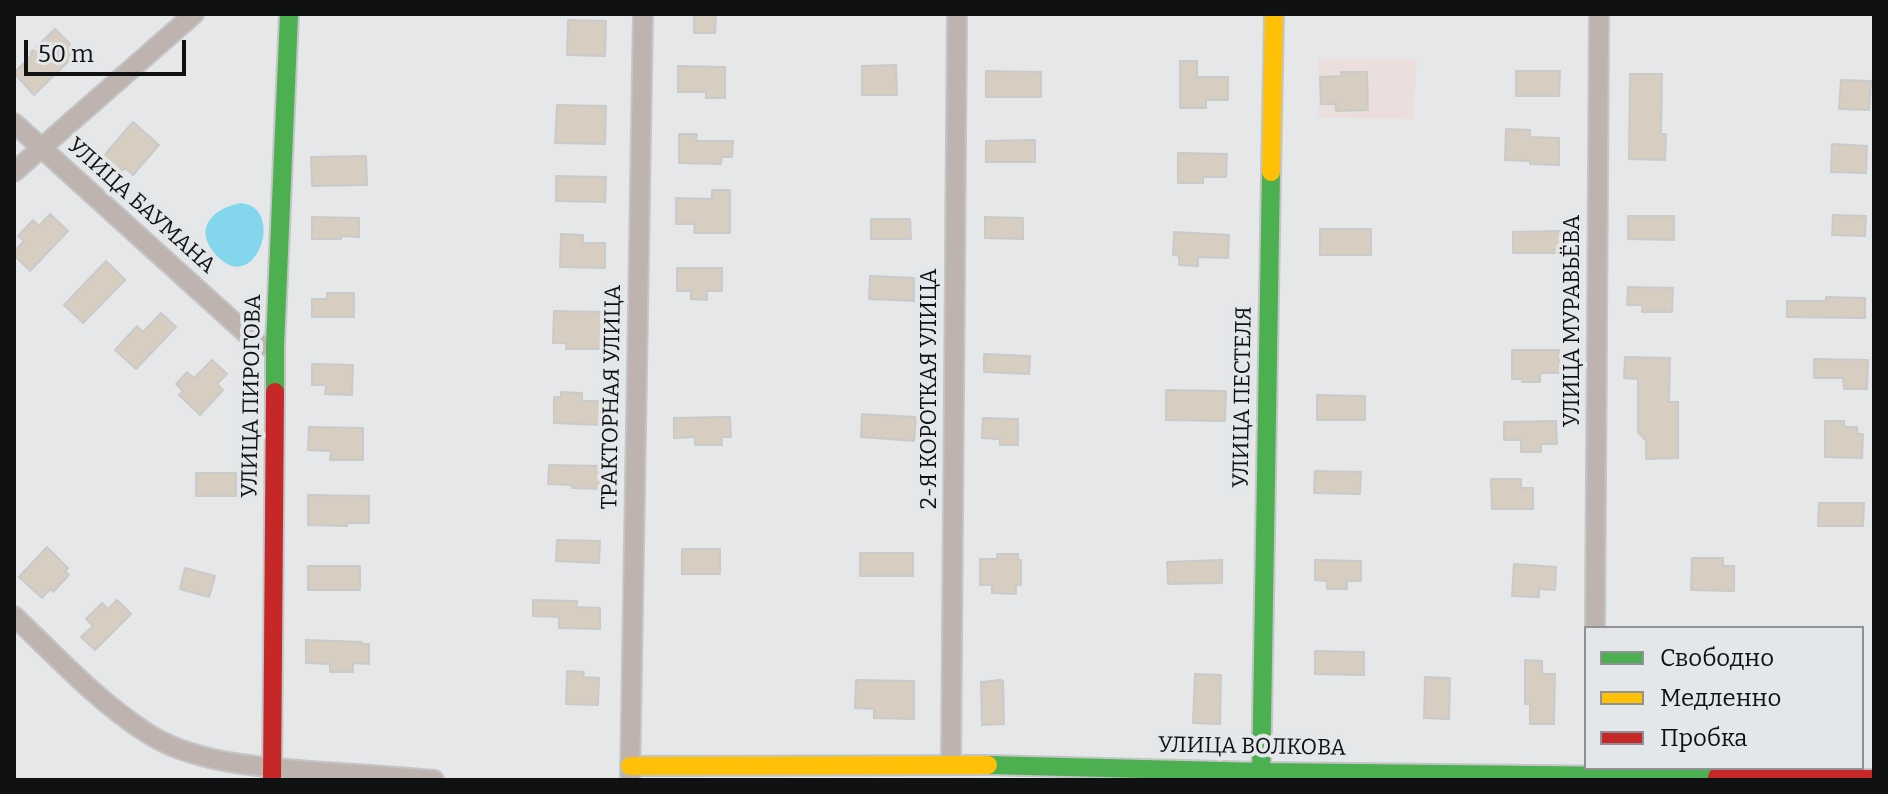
<!DOCTYPE html>
<meta charset="utf-8">
<style>
body{margin:0}
#map{position:relative;width:1888px;height:794px;overflow:hidden;background:#e5e7e9;font-family:Bitter,serif}
canvas{display:block}
.frame{position:absolute;inset:0;border:16px solid #101112;pointer-events:none}
.legend{position:absolute;left:1584px;top:626px;width:280px;height:144px;box-sizing:border-box;background:#e4e7ea;border:2px solid #8f9194;margin:0;padding:10px 14px;list-style:none;font-size:24px;color:#101112}
.legend li{display:flex;align-items:center;gap:16px;height:40px}
.legend b{width:40px;border:2px solid #8f9194}
.scale{position:absolute;left:24px;top:40px;width:162px;height:36px;box-sizing:border-box;border:4px solid #101112;border-top:0;padding-left:10px;font-size:24px;line-height:28px;white-space:nowrap;color:#101112;-webkit-text-stroke:6px #e4e7ea;paint-order:stroke}
</style>
<div id="map">
<canvas width="1888" height="794"></canvas>
<div class="frame"></div>
<ul class="legend">
<li><b style="height:10px;background:#4caf50"></b>Свободно</li>
<li><b style="height:10px;background:#ffc107"></b>Медленно</li>
<li><b style="height:10px;background:#c62828"></b>Пробка</li>
</ul>
<div class="scale">50 m</div>
</div>
<script>
const ctx = document.querySelector('canvas').getContext('2d');
ctx.lineJoin = 'round';
function paint(path, color) { ctx.fillStyle = color; ctx.fill(path, 'evenodd'); }
function stroke(path, color, width, dash) { ctx.strokeStyle = color; ctx.lineWidth = width; ctx.lineCap = dash ? 'butt' : 'round'; ctx.setLineDash(dash || []); ctx.stroke(path); }
function drawText(font, color, halo, rows, align = 'center') {
  ctx.font = font + ' Bitter,serif'; ctx.lineWidth = 8; ctx.setLineDash([]); ctx.textBaseline = 'middle'; ctx.strokeStyle = halo; ctx.fillStyle = color; for (const [text, x, y, turn = 0] of rows) {
    ctx.save(); ctx.translate(x, y); ctx.rotate((+turn || 0) * Math.PI / 180); ctx.textAlign = isNaN(turn) ? turn : align; if (halo) ctx.strokeText(text, 0, 0); ctx.fillText(text, 0, 0); ctx.restore();
  }
}
paint(new Path2D(`
 M1318 59H1417L1413 119 1319 118Z`), '#ebdedd');
paint(new Path2D(`
 M241 203C245 204 249 204 253 207 281 226 249 299 212 250 194 225 217 207 241 203Z`), '#83d6ec');
const building = new Path2D(`
 M694 14H716L715 33H694Z
 M568 20 606 21 605 56 567 55Z
 M55 29 78 52 34 95 14 73 32 55 30 53Z
 M1180 61H1197V77H1228V100H1206V108H1180Z
 M896 65 897 95H862V66Z
 M678 66 725 67V98H706V92H678Z
 M986 71 1041 72V97H986Z
 M1516 71H1560L1559 96H1516Z
 M1341 72H1367L1368 110 1336 111V104H1321L1320 77 1341 76Z
 M1630 74H1662L1661 134H1666L1665 160 1629 159Z
 M1841 80 1871 81 1869 110 1839 109Z
 M557 105 606 106 605 144 555 143Z
 M133 122 159 145 133 175 125 168 113 182 95 166Z
 M1506 129 1530 130V137L1559 138V165L1530 164V161L1505 160Z
 M679 134H697L696 141H733L732 157H722L721 164 679 163Z
 M1035 140V162H986V141Z
 M1832 144 1867 146 1866 173 1831 172Z
 M1178 153 1227 154 1226 177H1203V183H1178Z
 M366 156 367 185 312 186 311 157Z
 M556 176 606 177 605 202 556 201Z
 M712 190H730V233H694L695 224H676V198L712 199Z
 M50 214 68 231 30 271 14 255V252L24 241 18 236 33 220 39 226Z
 M1833 215 1866 216 1865 236 1832 235Z
 M1628 216H1674V240L1628 239Z
 M312 217 359 218V237L342 236 341 239H312Z
 M985 217 1023 218V239L985 238Z
 M871 219H910L911 239H871Z
 M1320 229H1371V255H1320Z
 M1560 231V253H1513V232Z
 M1174 232 1229 235 1228 258 1198 257V266L1179 265V256L1173 255Z
 M561 234 583 235V243H605V268L560 267Z
 M106 261 125 280 83 323 64 305Z
 M677 268H722V291H707V300L691 299V291H677Z
 M870 276 914 278V301L869 299Z
 M1628 287 1673 288 1672 312H1642V305H1627Z
 M327 293H354V317H312V299H327Z
 M1826 297 1865 298V318L1787 317V301H1826Z
 M554 311 604 312V349H566V343H553Z
 M161 313 176 327 136 369 115 350 137 326 143 332Z
 M1512 350H1559V373H1540V382H1522V379H1512Z
 M984 354 1030 356 1029 374 984 372Z
 M1625 357 1670 358 1669 402H1678V458L1646 459V441L1638 432V379L1624 378Z
 M1814 359 1868 360 1867 389H1844L1843 378H1814Z
 M212 360 227 374 217 384 223 390 200 415 179 395 183 391 176 384 187 372 194 378Z
 M312 364 353 365 352 395 325 394 326 385H312Z
 M1166 390 1226 391 1225 421 1166 420Z
 M561 392 582 393V401H601L600 425 554 423V397H561Z
 M1317 395 1365 396V420H1317Z
 M862 414 916 417 914 441 861 437Z
 M722 417H730L731 437H722V445H695V437L674 438V418Z
 M983 418 1018 419V445H1000V439L982 438Z
 M1556 421 1557 444H1541V452H1521V440H1504V422Z
 M1825 421H1844V427H1857L1858 434H1863L1862 458 1825 457Z
 M309 427 363 428V460H330L331 451 308 450Z
 M549 465 602 466V489L572 488V485L548 484Z
 M1315 471 1361 472 1360 494 1314 493Z
 M196 473H236V496H196Z
 M1491 479H1521V488H1533V509H1492Z
 M308 495 369 496V523H347V526L308 525Z
 M1819 503H1864L1863 526H1818Z
 M557 540 600 541 599 563 556 561Z
 M47 547 68 568 65 571 69 575 53 592 50 589 42 598 19 577Z
 M682 549H720V574H682Z
 M860 553H913V576H860Z
 M997 554H1018V560H1021V585H1016V594L992 593V585H980V559H997Z
 M1692 558H1723V566H1734V591L1691 590Z
 M1222 560V583L1168 584 1167 562Z
 M1315 560 1361 561V581H1347V589H1327V581L1315 580Z
 M1514 564 1556 567 1555 590 1539 589V597L1512 596Z
 M308 566H360V590H308Z
 M185 568 215 576 209 597 180 589Z
 M117 600 131 614 95 650 81 637 93 626 86 619 102 603 108 609Z
 M533 600 577 601V607L600 608V629L559 628V617L533 616Z
 M306 640 362 642V644H369V664L353 663V672H330V664L306 663Z
 M1315 651 1364 652V675L1315 674Z
 M1525 660 1542 661V674H1555L1554 724H1530V704H1525Z
 M567 671 584 672 583 677 599 678 598 705 566 704Z
 M1195 674 1221 675 1220 724 1193 723Z
 M1425 677 1450 678 1449 719 1424 718Z
 M856 680 914 681V719L874 718V709L855 708Z
 M1000 680 1003 681 1004 724 982 725 981 682Z`);
paint(building, '#d7cdc0');
stroke(building, '#c9caca', 2);
const street = new Path2D(`
 M14 123 259 345 275 346
 M14 172 194 14
 M14 616C56 656 98 702 147 733 196 765 267 767 324 772 361 774 397 777 434 780
 M1595 628 1599 14
 M951 764 957 14
 M630 780 643 14`);
const fast = new Path2D(`
 M275 392V346L289 14
 M988 765 1261 772 1717 777
 M1261 780 1271 172`);
const slow = new Path2D(`
 M1271 172 1274 14
 M630 766 988 765`);
const jam = new Path2D(`
 M1717 777 1874 779
 M272 780 275 392`);
stroke(street, '#c4c5c6', 22);
stroke(fast, '#c4c5c6', 22);
stroke(slow, '#c4c5c6', 22);
stroke(jam, '#c4c5c6', 22);
stroke(street, '#beb3ae', 18);
stroke(fast, '#4caf50', 18);
stroke(slow, '#ffc107', 18);
stroke(jam, '#c62828', 18);
drawText('22px', '#101112', '#e4e7ea', [
 ["УЛИЦА БАУМАНА",141,206,42],
 ["УЛИЦА МУРАВЬЁВА",1573,321,-90],
 ["2-Я КОРОТКАЯ УЛИЦА",930,389,-90],
 ["УЛИЦА ПИРОГОВА",252,396,-89],
 ["ТРАКТОРНАЯ УЛИЦА",612,397,-89],
 ["УЛИЦА ПЕСТЕЛЯ",1243,397,-89],
 ["УЛИЦА ВОЛКОВА",1252,747,1]
]);
</script>
